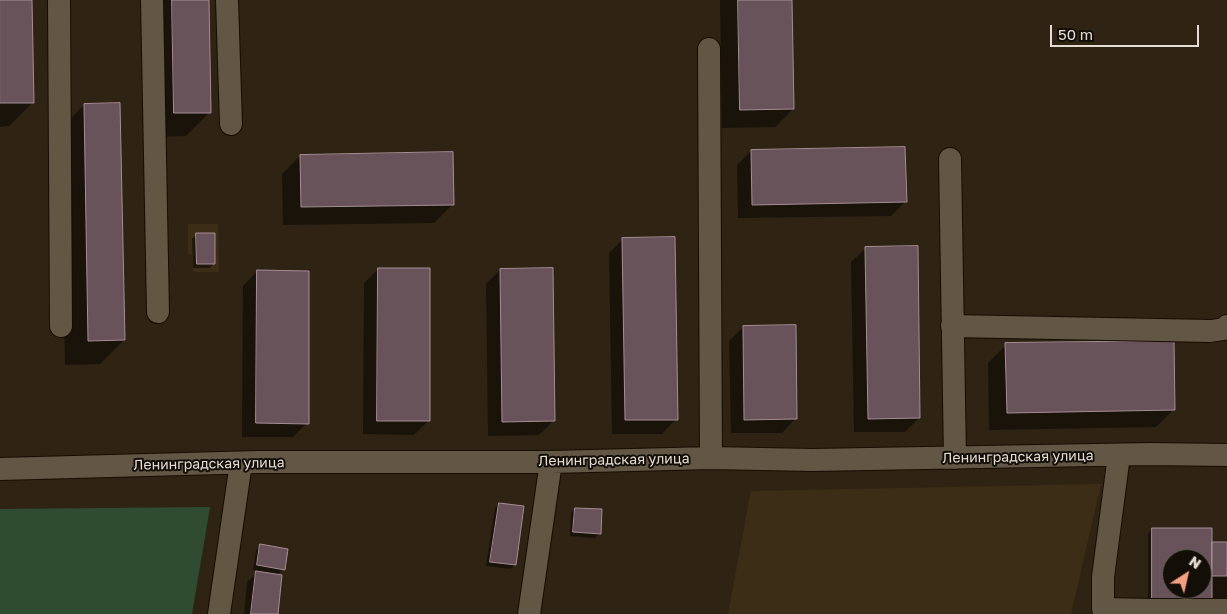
<!DOCTYPE html>
<meta charset="utf-8">
<style>
body{margin:0}
#map{position:relative;width:1227px;height:614px;overflow:hidden;background:#2f2414;font-family:"Golos Text",sans-serif}
canvas{display:block}
.north{position:absolute;left:1162px;top:549px;width:50px;height:50px;box-sizing:border-box;background:#130e08;border:1px solid #676159;border-radius:50%;rotate:35deg;font-size:14px;font-weight:700;line-height:20px;text-align:center;color:#e5ddd3}
.north::after{content:'';display:block;margin:auto;width:18px;height:22px;background:#f2a081;clip-path:polygon(50% 0,100% 100%,50% 72%,0 100%)}
.scale{position:absolute;left:1050px;top:25px;width:149px;height:22px;box-sizing:border-box;border:2px solid #e5ddd3;border-top:0;padding-left:6px;font-size:15px;line-height:18px;white-space:nowrap;color:#e5ddd3;-webkit-text-stroke:4px #130e08;paint-order:stroke}
</style>
<div id="map">
<canvas width="1227" height="614"></canvas>
<div class="north">N</div>
<div class="scale">50 m</div>
</div>
<script>
const ctx = document.querySelector('canvas').getContext('2d');
ctx.lineJoin = 'round';
function paint(path, color) { ctx.fillStyle = color; ctx.fill(path, 'evenodd'); }
function stroke(path, color, width, dash) { ctx.strokeStyle = color; ctx.lineWidth = width; ctx.lineCap = dash ? 'butt' : 'round'; ctx.setLineDash(dash || []); ctx.stroke(path); }
function drawText(font, color, halo, rows, align = 'center') {
  ctx.font = font + ' "Golos Text",sans-serif'; ctx.lineWidth = 4; ctx.setLineDash([]); ctx.textBaseline = 'middle'; ctx.strokeStyle = halo; ctx.fillStyle = color; for (const [text, x, y, turn = 0] of rows) {
    ctx.save(); ctx.translate(x, y); ctx.rotate((+turn || 0) * Math.PI / 180); ctx.textAlign = isNaN(turn) ? turn : align; if (halo) ctx.strokeText(text, 0, 0); ctx.fillText(text, 0, 0); ctx.restore();
  }
}
paint(new Path2D(`
 M188 224H218L219 272H193L192 255 188 254Z
 M1101 484 1071 614H728L751 491Z`), '#3c2d17');
paint(new Path2D(`
 M210 507 192 614H0V509Z`), '#2f4c31');
paint(new Path2D(`
 M0 0H31L33 102 9 126 0 127Z
 M148 0H208L210 112 186 136 151 137Z
 M720 0H791L793 109 775 127 722 128Z
 M84 105 124 340 100 364 65 365 60 130Z
 M751 151 905 202 891 216 738 218 737 165Z
 M300 156 453 204 434 223 283 225 282 174Z
 M197 234 214 263 210 268H193L192 239Z
 M623 239 676 419 662 434H612L609 253Z
 M866 248 919 418 905 432H854L851 262Z
 M378 269 428 421 414 435 363 434 364 283Z
 M500 270 553 421 539 435 488 436 486 284Z
 M257 271 307 423 293 437H242L243 286Z
 M743 327 796 418 782 433H731L729 341Z
 M1006 345 1174 409 1156 427 989 430 988 363Z
 M499 504 515 565 510 569 486 566 495 508Z
 M576 509 600 533 595 538 570 536 571 513Z
 M1152 529 1211 545 1227 543V599L1148 603V534ZM1172 559H1202V589H1172Z
 M261 546 283 569 277 575 276 614H244L247 582 259 571 253 570 256 550Z`), '#0007');
const building = new Path2D(`
 M0 0H32L34 103H0Z
 M172 0H209L211 113H174Z
 M738 0H792L794 109 740 110Z
 M120 103 125 340 88 341 84 104Z
 M905 147 907 202 752 205 751 150Z
 M453 152 454 205 301 207 300 155Z
 M196 233H215V264H197Z
 M675 237 678 420H625L622 238Z
 M918 246 920 418 868 419 865 247Z
 M378 268H430V421H377Z
 M553 268 555 421 502 422 500 269Z
 M257 270 309 271V424L256 423Z
 M796 325 797 419 744 420 743 326Z
 M1174 341 1175 410 1007 413 1005 343Z
 M499 503 524 506 516 565 490 562Z
 M575 508 602 509 601 534 573 532Z
 M1152 528H1212V599H1152ZM1172 559H1202V589H1172Z
 M1212 542H1227V576H1212Z
 M260 544 288 549 285 570 257 565Z
 M256 571 282 575 278 614H251Z`);
paint(building, '#69535b');
stroke(building, '#a58d95', 1);
const minor = new Path2D(`
 M59 0 61 326
 M152 0 158 312
 M227 0 231 124
 M709 49 711 458
 M950 159 955 458
 M952 326 1211 331 1224 329 1227 326
 M1119 455 1103 577V609L1154 610V614
 M0 469 258 462H551L711 458 812 460 1151 454 1227 455
 M1154 610H1227
 M219 614 241 463
 M529 614 551 462`);
stroke(minor, '#170d01', 24);
stroke(minor, '#625645', 22);
drawText('14px', '#e5ddd3', '#130e08', [
 ["Ленинградская улица",1018,457,-1],
 ["Ленинградская улица",614,460,-1],
 ["Ленинградская улица",209,464,-1]
]);
</script>
